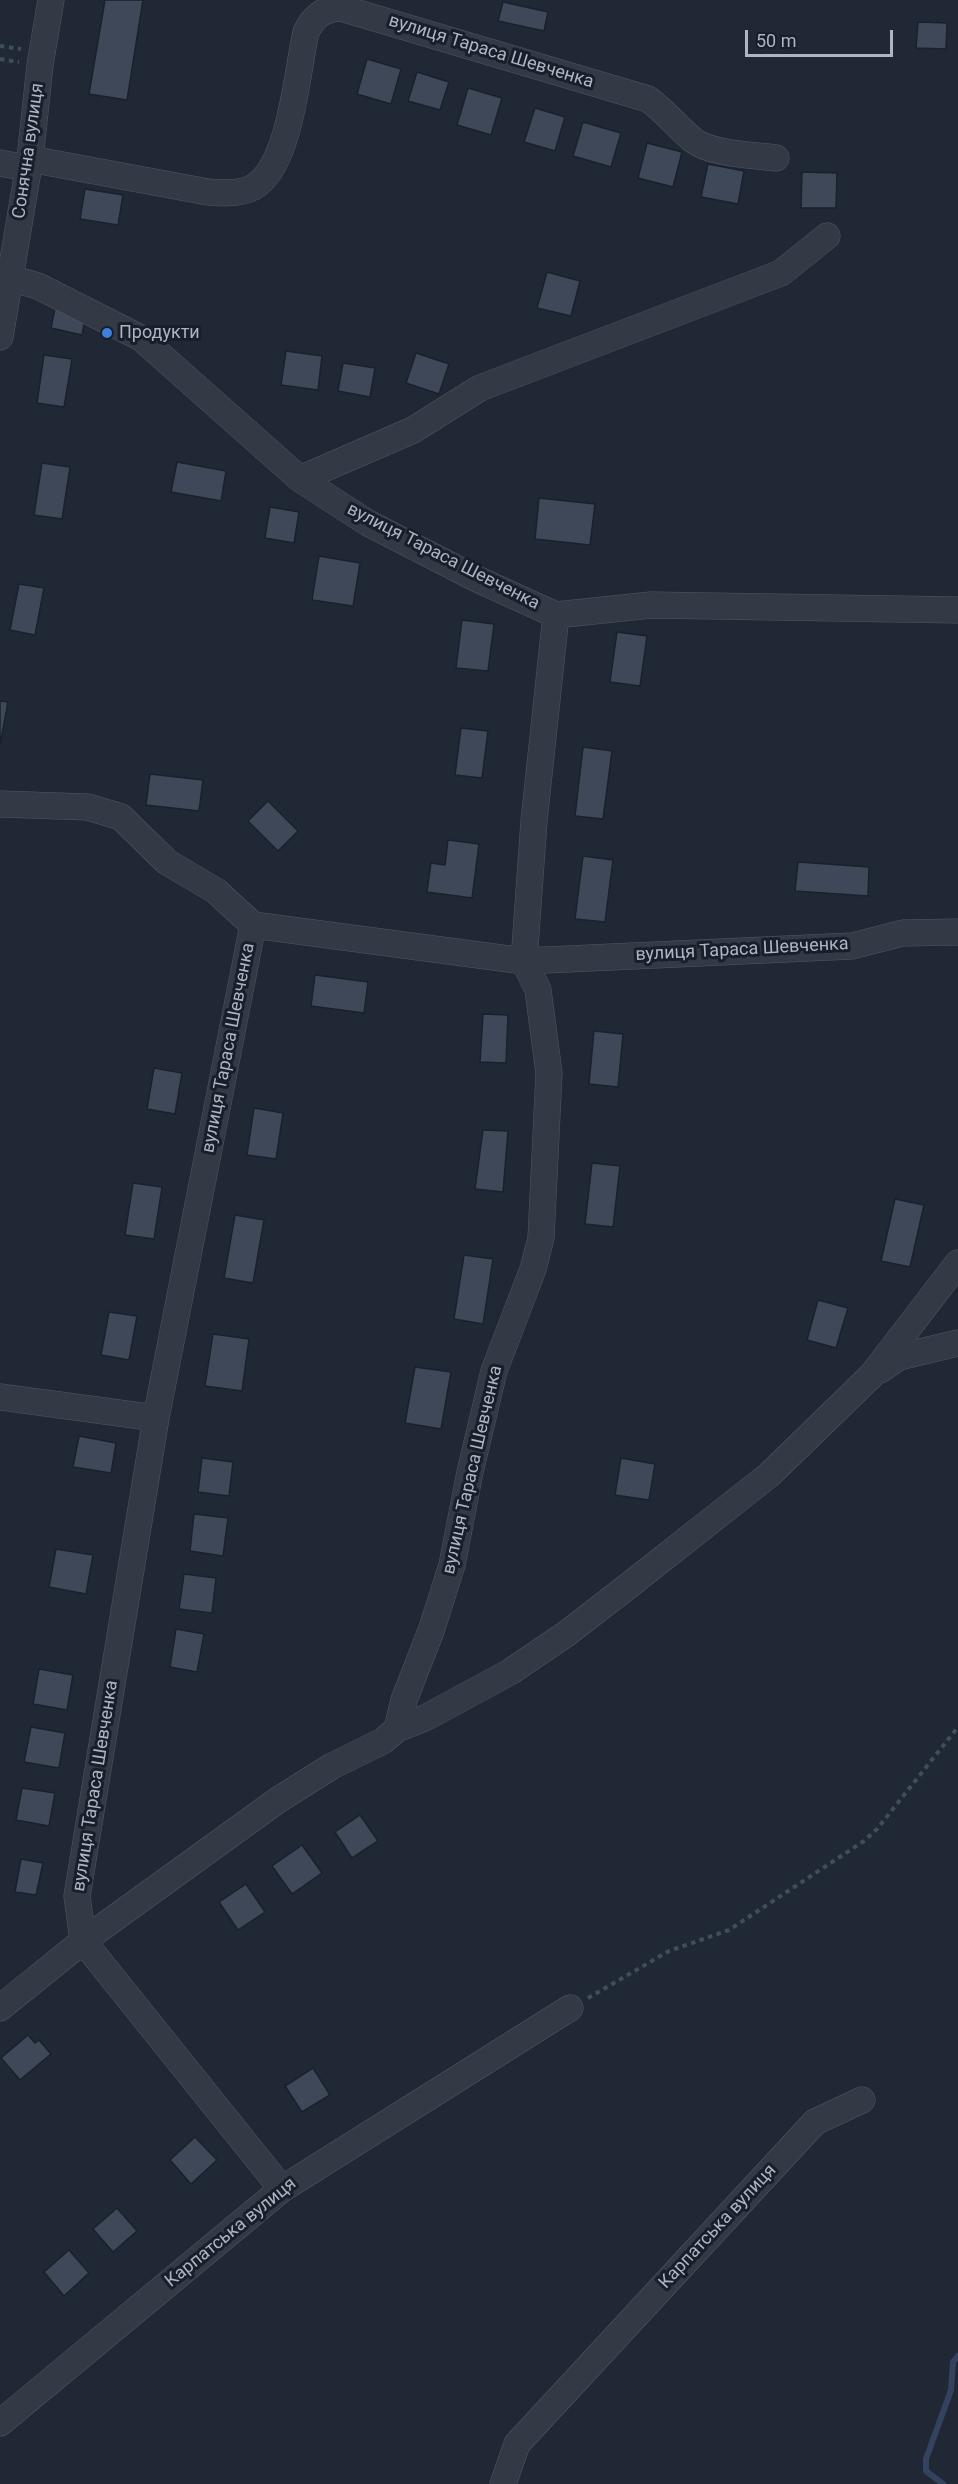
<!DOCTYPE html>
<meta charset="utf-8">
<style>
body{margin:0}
#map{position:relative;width:958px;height:2484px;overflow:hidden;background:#202835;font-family:Roboto,sans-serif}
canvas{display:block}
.scale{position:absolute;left:745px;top:30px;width:148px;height:27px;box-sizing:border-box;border:3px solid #adb4c3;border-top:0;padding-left:8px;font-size:18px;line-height:21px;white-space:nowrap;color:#adb4c3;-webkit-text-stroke:4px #191f2a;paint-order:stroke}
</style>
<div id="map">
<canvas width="958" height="2484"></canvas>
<div class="scale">50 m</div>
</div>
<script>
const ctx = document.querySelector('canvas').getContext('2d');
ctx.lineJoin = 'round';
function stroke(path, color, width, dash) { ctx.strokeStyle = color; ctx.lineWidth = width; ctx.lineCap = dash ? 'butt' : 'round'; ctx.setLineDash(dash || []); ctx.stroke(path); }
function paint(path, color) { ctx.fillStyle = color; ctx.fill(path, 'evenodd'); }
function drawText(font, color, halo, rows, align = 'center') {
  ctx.font = font + ' Roboto,sans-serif'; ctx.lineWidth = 6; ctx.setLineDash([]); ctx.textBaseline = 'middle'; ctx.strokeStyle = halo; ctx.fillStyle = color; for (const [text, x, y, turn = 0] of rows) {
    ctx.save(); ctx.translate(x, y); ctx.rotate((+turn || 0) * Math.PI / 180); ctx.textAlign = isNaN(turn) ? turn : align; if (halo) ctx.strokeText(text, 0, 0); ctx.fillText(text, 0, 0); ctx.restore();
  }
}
stroke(new Path2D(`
 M943 2484 926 2471V2459L951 2390 953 2362 958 2356`), '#33435d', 6);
const building = new Path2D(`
 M105 0H143L127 100 89 94Z
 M503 2 548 12 544 31 498 21Z
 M918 22 947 23 946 49 916 48Z
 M367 59 401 69 391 104 357 94Z
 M417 72 449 82 440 110 408 101Z
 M468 88 502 98 491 135 457 125Z
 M535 108 565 117 555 151 524 142Z
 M583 122 621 133 611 167 573 156Z
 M647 143 682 152 673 187 638 178Z
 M708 164 744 171 738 204 701 197Z
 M802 172 837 173 836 208H801Z
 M85 189 123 195 118 225 80 219Z
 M547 272 580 281 571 316 537 308Z
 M55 308 86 315 82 335 51 328Z
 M286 351 322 356 318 390 281 385Z
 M416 353 449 364 439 394 406 383Z
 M44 355 72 359 64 407 37 403Z
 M343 363 375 368 370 397 338 391Z
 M177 462 226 471 221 501 171 492Z
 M42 463 70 467 62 519 34 515Z
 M539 498 595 504 590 545 535 539Z
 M270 507 299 512 294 543 265 538Z
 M319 556 360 563 353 606 312 600Z
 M19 584 44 588 35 635 10 630Z
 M462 620 494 624 488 671 456 668Z
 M617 632 647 636 640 686 610 682Z
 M0 701 8 702 0 745Z
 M461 728 488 731 482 778 455 775Z
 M583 747 612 751 603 819 575 816Z
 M150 774 203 780 199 811 146 805Z
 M268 801 298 831 278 851 248 821Z
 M448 840 479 844 472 898 427 892 431 863 445 865Z
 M583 856 613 860 605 922 575 919Z
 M798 862 869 867 868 896 795 891Z
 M315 975 368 982 364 1013 311 1006Z
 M483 1014 508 1015 506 1063 480 1062Z
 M594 1031 623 1034 618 1087 589 1084Z
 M154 1068 182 1073 175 1114 147 1109Z
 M254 1108 283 1113 276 1159 247 1155Z
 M483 1130 508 1131 503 1192 475 1189Z
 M592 1163 620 1166 613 1227 585 1224Z
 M133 1183 162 1187 154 1239 125 1235Z
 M895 1199 924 1205 910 1267 881 1261Z
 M235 1215 264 1220 253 1283 224 1278Z
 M464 1255 493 1259 483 1324 454 1319Z
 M818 1300 848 1308 836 1348 807 1340Z
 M109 1312 137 1316 129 1360 101 1355Z
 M213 1334 249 1339 242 1391 205 1386Z
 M415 1367 451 1372 441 1429 405 1423Z
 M79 1436 116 1443 111 1473 73 1467Z
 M202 1458 233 1462 229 1496 198 1492Z
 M621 1458 655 1464 649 1500 615 1495Z
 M194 1514 228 1518 223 1556 190 1551Z
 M56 1549 93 1555 86 1594 49 1587Z
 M184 1574 216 1578 212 1613 179 1609Z
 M176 1629 204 1634 197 1672 170 1667Z
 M39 1669 73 1675 67 1710 33 1704Z
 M31 1727 65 1733 59 1768 24 1762Z
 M22 1788 55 1793 49 1826 16 1820Z
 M360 1815 378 1841 352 1858 335 1832Z
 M302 1845 322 1873 292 1894 272 1866Z
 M21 1859 43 1863 36 1895 15 1892Z
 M246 1884 265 1912 238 1930 219 1902Z
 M28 2035 35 2043 39 2040 51 2054 20 2080 1 2058Z
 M313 2068 330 2095 302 2112 285 2086Z
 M195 2137 217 2160 191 2184 170 2160Z
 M117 2208 137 2231 113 2252 93 2229Z
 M69 2250 89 2273 64 2296 44 2272Z`);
paint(building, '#3e4858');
stroke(building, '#1a212c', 1.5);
const minor = new Path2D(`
 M30 159 208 192C224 193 244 195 258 184 291 158 297 72 306 32 314 16 323 9 341 8L648 99C665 111 677 127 693 140 710 154 753 155 776 158
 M0 163 27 168
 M10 278 38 286 141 338 300 479 368 523 477 579 556 615 651 605 958 610
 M0 337 30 159 40 65 51 0
 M300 479 413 430 480 388 781 273 827 236
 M0 804 88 807 121 817 167 862 216 891 253 925 524 961 852 946 903 933 958 932
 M253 925 156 1418 77 1896 83 1941 282 2189
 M880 1370 899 1357 958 1343
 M0 1397 156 1418
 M397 1729 404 1700 431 1631 452 1565 470 1472 494 1371 533 1269 541 1238 549 1073 538 990 524 961 534 821 556 615
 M0 2008 83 1941 278 1800 332 1766 383 1741 397 1729 425 1718 510 1672 566 1634 623 1590 769 1475 872 1375 958 1263
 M0 2423 282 2189 570 2008
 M503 2484 517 2444 815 2122 862 2100`);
stroke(minor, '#505764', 27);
stroke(new Path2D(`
 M0 46 21 49
 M0 59 19 62
 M588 1998 669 1951 729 1930 864 1841 877 1829 958 1727`), '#3f5054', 4, [4.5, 4.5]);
stroke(minor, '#333a46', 26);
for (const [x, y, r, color] of [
 [107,333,6,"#3f7fe0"]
]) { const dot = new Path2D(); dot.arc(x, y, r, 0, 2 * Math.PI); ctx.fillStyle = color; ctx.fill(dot); stroke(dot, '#191f2a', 2); }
drawText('18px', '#adb4c3', '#191f2a', [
 ["вулиця Тараса Шевченка",491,52,17],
 ["Сонячна вулиця",29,151,-82],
 ["вулиця Тараса Шевченка",443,557,27],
 ["вулиця Тараса Шевченка",742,950,-3],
 ["вулиця Тараса Шевченка",229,1048,-79],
 ["вулиця Тараса Шевченка",473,1470,-77],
 ["вулиця Тараса Шевченка",96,1786,-81],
 ["Карпатська вулиця",718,2227,-47],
 ["Карпатська вулиця",231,2233,-39]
]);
drawText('18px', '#adb4c3', '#191f2a', [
 ["Продукти",119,333]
], 'left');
</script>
